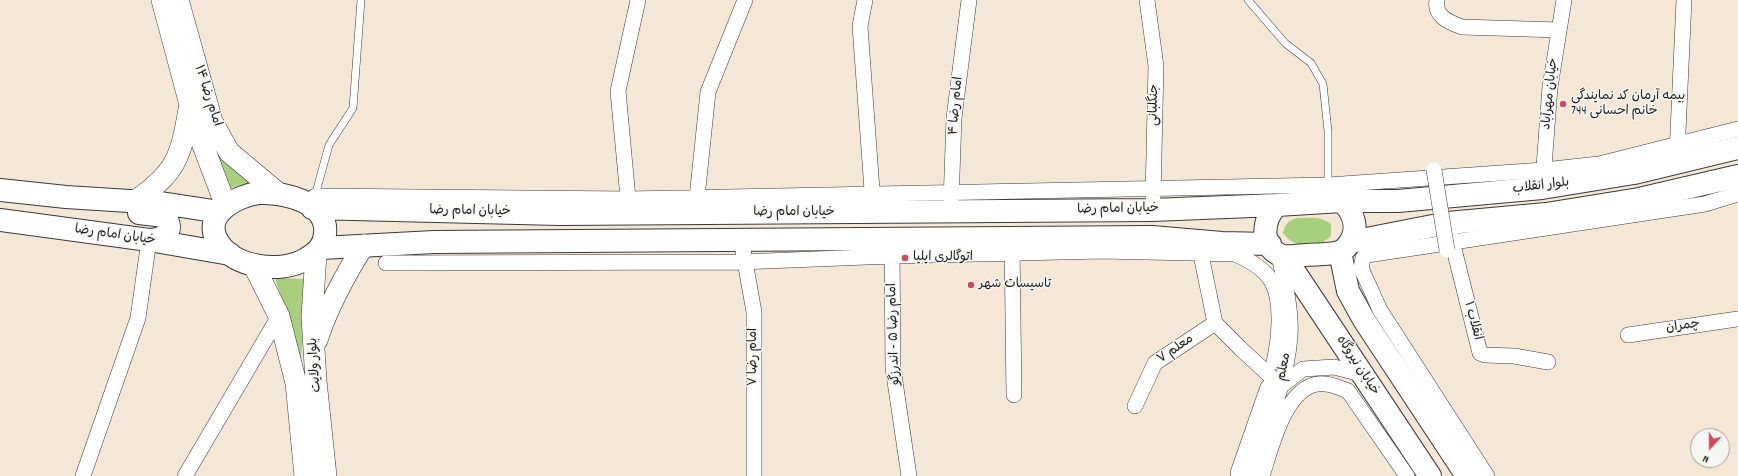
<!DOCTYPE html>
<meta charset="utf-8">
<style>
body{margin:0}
#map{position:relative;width:1738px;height:476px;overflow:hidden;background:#f4e7d5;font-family:Dekko,sans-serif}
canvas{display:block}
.north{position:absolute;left:1690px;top:428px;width:40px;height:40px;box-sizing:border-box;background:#f6f6f2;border:1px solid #9f9f9c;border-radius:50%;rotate:201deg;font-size:11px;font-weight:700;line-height:16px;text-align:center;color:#1c1c1c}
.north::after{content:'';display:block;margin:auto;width:14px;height:18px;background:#d1495b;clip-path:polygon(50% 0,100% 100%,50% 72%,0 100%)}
</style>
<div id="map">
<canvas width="1738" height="476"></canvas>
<div class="north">N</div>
</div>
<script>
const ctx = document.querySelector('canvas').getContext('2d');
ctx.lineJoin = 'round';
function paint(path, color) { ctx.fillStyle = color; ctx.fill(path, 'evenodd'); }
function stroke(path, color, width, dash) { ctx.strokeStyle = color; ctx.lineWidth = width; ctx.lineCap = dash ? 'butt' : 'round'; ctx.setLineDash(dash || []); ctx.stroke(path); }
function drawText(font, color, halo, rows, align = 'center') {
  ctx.font = font + ' Dekko,"Playpen Sans Arabic",sans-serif'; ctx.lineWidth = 3; ctx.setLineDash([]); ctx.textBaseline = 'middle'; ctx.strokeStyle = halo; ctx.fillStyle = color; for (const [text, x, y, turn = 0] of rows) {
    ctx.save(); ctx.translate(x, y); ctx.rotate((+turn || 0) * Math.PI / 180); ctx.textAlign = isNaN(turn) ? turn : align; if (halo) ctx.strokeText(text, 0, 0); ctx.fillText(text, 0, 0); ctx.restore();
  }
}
paint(new Path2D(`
 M216 148 251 183 227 189Z
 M1297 218C1310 218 1321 216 1331 224V236C1317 250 1294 249 1283 233 1285 224 1289 220 1297 218Z
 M275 278 306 279 301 362Z`), '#a6d07c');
const lane = new Path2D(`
 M1248 0 1285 43 1311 63 1323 84 1328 131V186
 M315 196 329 145 353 108 361 0`);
const street = new Path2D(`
 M865 0 860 26 873 204
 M1147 0 1156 66 1153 197
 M1437 0C1434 16 1448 22 1462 27L1559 30
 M1677 154 1684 0
 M1543 180 1550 87 1564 0
 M315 196 628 199 1328 185 1544 170 1599 164 1738 129
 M951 203 954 118 969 0
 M696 207 708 92 745 0
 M629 209 618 91 638 0
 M1450 233 1480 353 1485 355 1514 356 1548 362
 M741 239 754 312V476
 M1012 243 1014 395
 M1199 245 1215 323 1240 348 1281 386
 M892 247 893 368 909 476
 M386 263 740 262 892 256 1102 251 1235 254C1249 260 1264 268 1272 282 1283 302 1279 341 1274 362
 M1628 335 1738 319
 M1281 386 1303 369 1334 367 1361 374
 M1135 406 1155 363 1215 323
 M1238 473 1268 387
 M83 476 138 318 149 240
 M185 476 279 316
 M1249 476C1265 431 1287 383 1290 336 1292 309 1284 281 1279 255
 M1262 476C1271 449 1283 395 1313 385 1324 381 1338 387 1348 391L1407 476
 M1487 476 1380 310 1361 268 1363 258 1367 255 1705 204 1738 194`);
const secondary = new Path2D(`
 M162 0 196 127 226 206
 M178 0 212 121 229 152 278 193
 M135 201C176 173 181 157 189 109
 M316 253 312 317 316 381 326 476
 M253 264 279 316 296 383 305 476
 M317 340C328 306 345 275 364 245`);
const primary = new Path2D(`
 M0 190 66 197 161 203 220 212
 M258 193C282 192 329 201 325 234 324 247 316 253 306 259 281 274 234 268 218 242 201 214 237 196 258 193Z
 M1342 201C1354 213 1360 230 1348 245 1346 248 1342 251 1339 252 1328 255 1316 254 1305 255 1298 255 1287 258 1280 255 1259 245 1263 219 1277 205L1342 201H1398L1542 188 1634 173 1738 148
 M312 208 559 214 1152 210 1277 205
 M139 213 165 216C175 232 164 239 149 240
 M0 220 149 240 230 254
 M1351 242 1448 223 1546 214 1639 199 1738 176
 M321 248 434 242 1152 237 1222 243 1270 244
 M1340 252 1348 291 1364 320 1467 476
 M1284 256 1430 476`);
stroke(lane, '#3c3a38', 8);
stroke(street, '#3c3a38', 16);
stroke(secondary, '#3c3a38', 22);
stroke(primary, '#3c3a38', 24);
stroke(lane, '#fff', 7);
stroke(street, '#fff', 15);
stroke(secondary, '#fff', 21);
stroke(primary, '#fff', 22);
const streetBridge = new Path2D(`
 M1434 170 1447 250`);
stroke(streetBridge, '#3c3a38', 16, []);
stroke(streetBridge, '#fff', 15);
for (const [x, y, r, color] of [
 [1563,104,4,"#d1495b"],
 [905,258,4,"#d1495b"],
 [971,285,4,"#d1495b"]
]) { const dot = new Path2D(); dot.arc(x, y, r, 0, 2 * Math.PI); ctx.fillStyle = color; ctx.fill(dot); stroke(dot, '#f6f6f2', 1.5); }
drawText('13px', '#1c1c1c', '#f6f6f2', [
 ["خیابان مهرآباد",1551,94,-84],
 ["امام رضا ۱۴",207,96,72],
 ["جنگلبانی",1155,105,-89],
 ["امام رضا ۴",957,106,-85],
 ["بلوار انقلاب",1541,187,-7],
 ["خیابان امام رضا",1118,210,-1],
 ["خیابان امام رضا",470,212,1],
 ["خیابان امام رضا",794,213],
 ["خیابان امام رضا",115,236,8],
 ["انقلاب ۱",1472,321,75],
 ["چمران",1683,327,-8],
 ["امام رضا ۵ - اندرزگو",895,334,-92],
 ["معلم ۷",1176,350,-35],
 ["امام رضا ۷",754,357,-90],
 ["بلوار ولایت",316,365,-94],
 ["خیابان نیروگاه",1357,366,57],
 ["معلم",1285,367,-78]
]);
drawText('13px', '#1c1c1c', '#f6f6f2', [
 ["بیمه آرمان کد نمایندگی",1571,97],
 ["744 خانم احسانی",1571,112],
 ["اتوگالری ایلیا",913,258],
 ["تاسیسات شهر",979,285]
], 'left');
</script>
